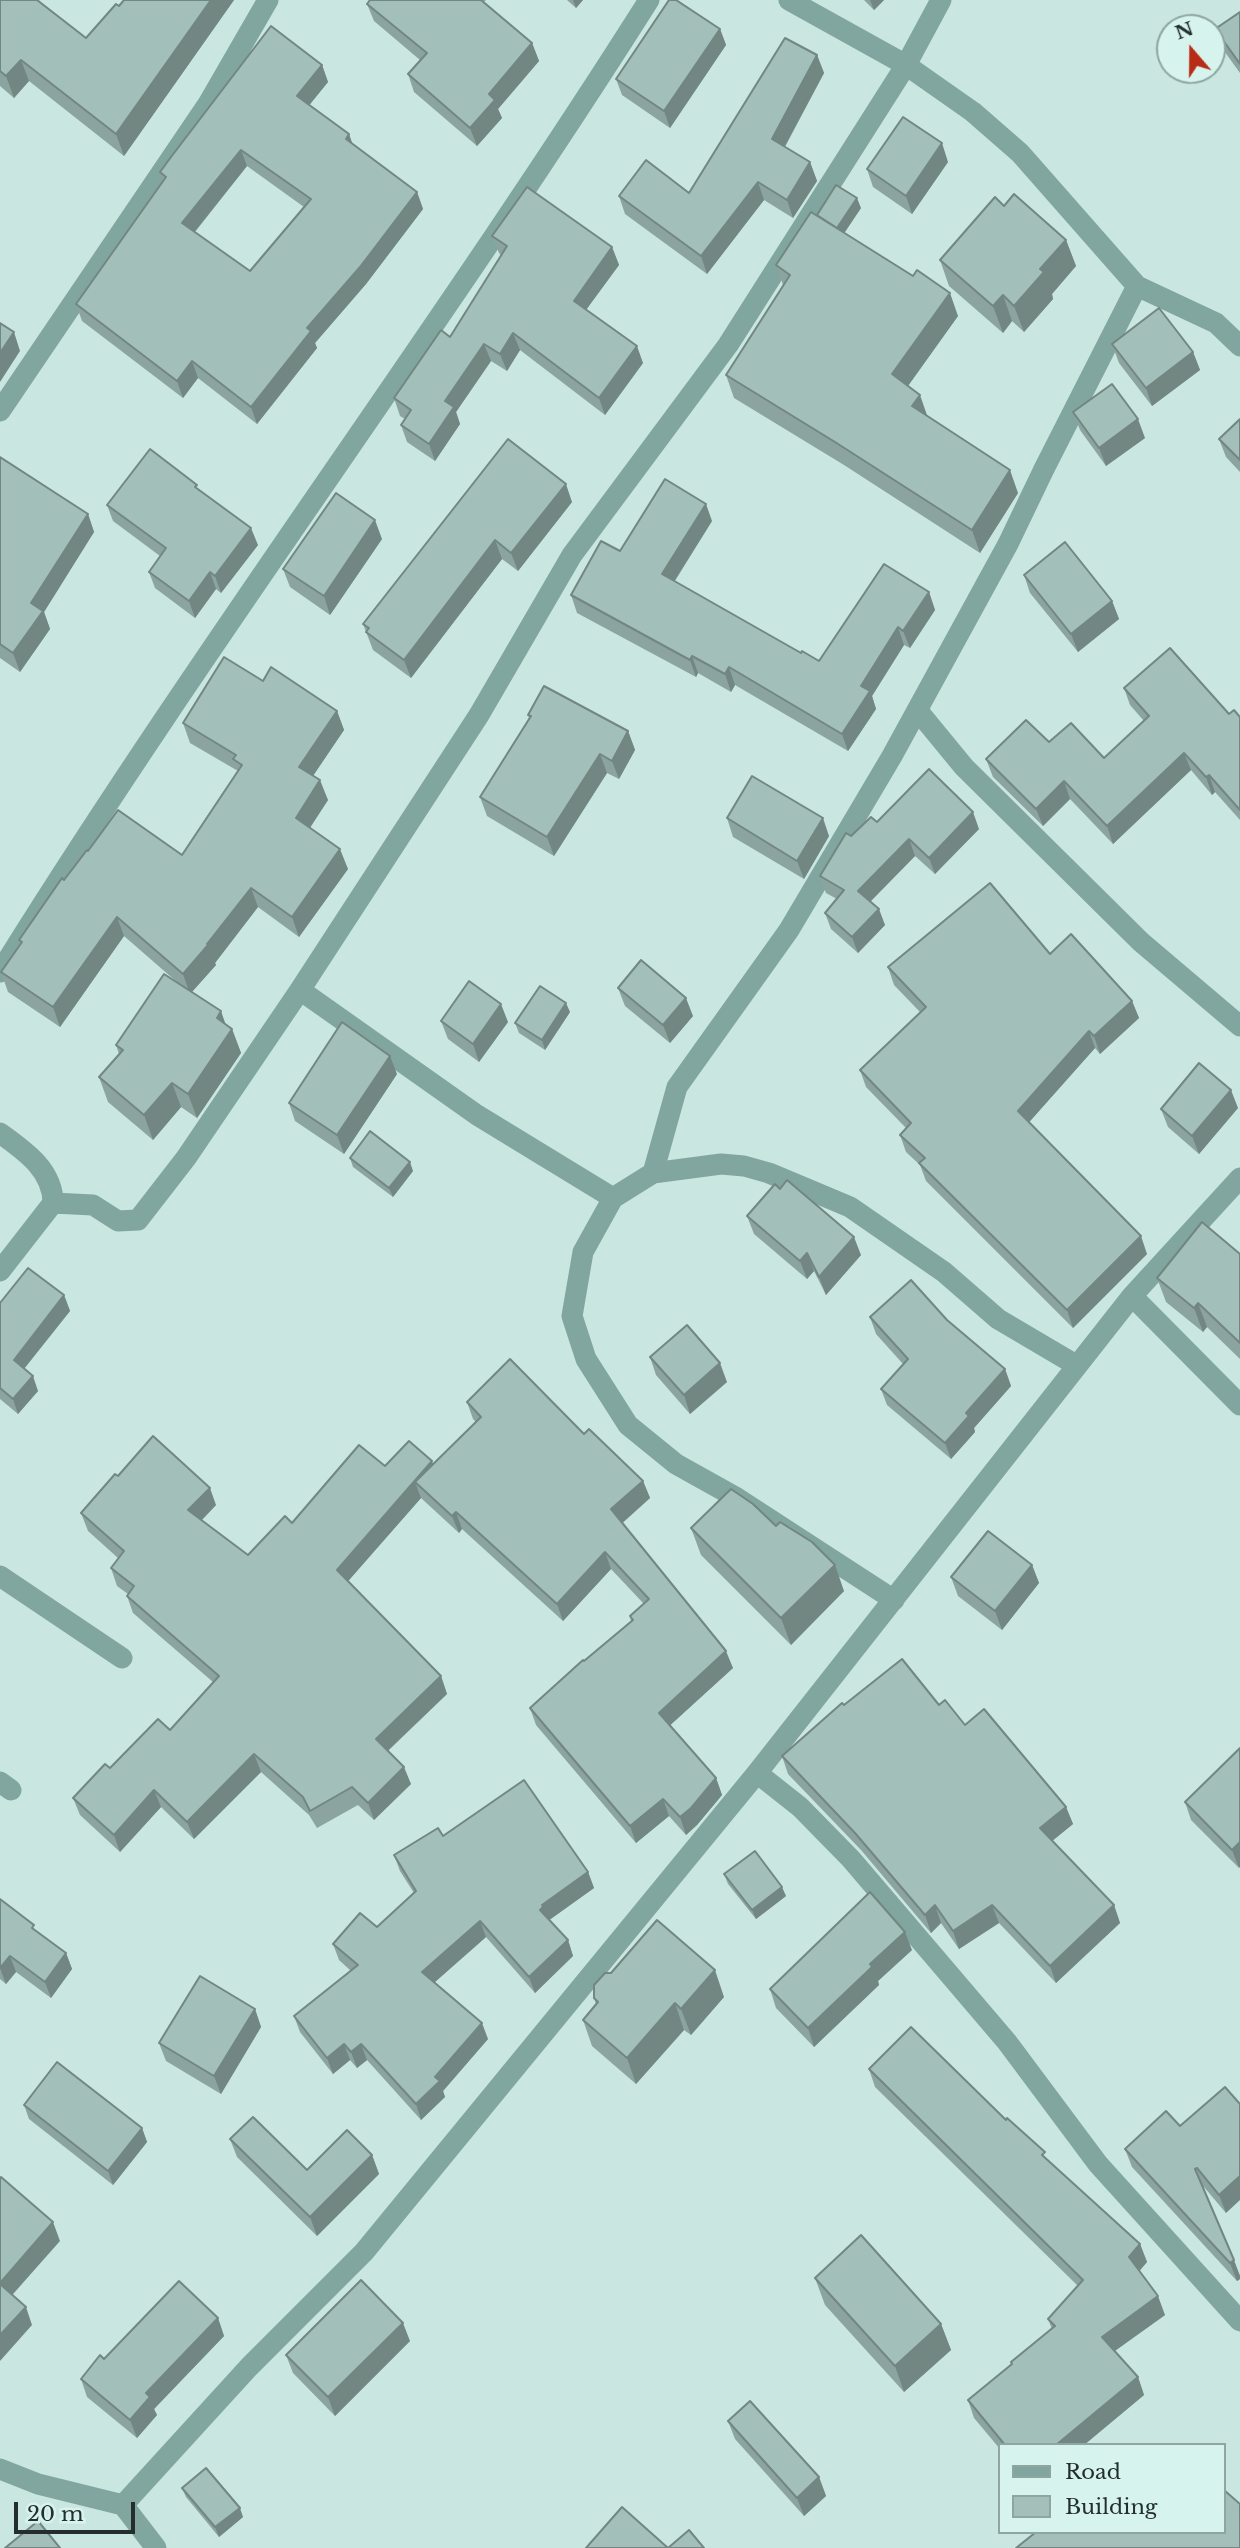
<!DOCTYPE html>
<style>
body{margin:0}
#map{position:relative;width:1240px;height:2548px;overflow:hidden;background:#c9e6e0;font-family:"Libre Baskerville",serif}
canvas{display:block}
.legend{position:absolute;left:998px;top:2443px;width:228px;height:91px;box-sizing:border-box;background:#d6f3ed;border:2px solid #8fa5a0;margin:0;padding:9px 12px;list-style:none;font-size:21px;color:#242f2d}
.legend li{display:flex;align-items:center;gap:14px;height:35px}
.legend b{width:35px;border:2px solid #8fa5a0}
.north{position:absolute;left:1156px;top:14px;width:70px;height:70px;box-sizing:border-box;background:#d6f3ed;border:2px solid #8fa5a0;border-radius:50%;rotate:340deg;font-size:19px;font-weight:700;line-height:28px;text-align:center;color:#242f2d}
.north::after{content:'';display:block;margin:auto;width:24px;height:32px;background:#b82c17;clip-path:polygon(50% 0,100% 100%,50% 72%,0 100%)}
.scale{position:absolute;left:14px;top:2502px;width:121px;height:32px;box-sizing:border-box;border:4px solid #242f2d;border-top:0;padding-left:9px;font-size:21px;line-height:24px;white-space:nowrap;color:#242f2d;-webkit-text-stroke:5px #d6f3ed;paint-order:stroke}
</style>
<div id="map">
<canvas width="1240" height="2548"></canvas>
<ul class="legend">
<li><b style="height:9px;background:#80a69f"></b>Road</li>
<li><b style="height:19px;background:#a3bfb9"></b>Building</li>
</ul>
<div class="north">N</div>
<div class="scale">20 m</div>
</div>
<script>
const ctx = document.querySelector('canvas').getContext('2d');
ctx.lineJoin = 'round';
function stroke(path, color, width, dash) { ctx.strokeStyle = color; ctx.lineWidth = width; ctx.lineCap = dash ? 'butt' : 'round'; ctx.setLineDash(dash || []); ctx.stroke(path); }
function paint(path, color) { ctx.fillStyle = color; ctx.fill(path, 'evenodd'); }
stroke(new Path2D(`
 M789 0 906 65 973 112 1020 153 1137 286 1216 323 1240 346
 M0 411 208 104 268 0
 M918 711 964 767 1141 942 1240 1026
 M0 972C206 641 441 329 649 0
 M300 990 477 1115 613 1198
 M0 1133C25 1151 53 1170 53 1203L0 1271
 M653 1173 721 1164 744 1166 769 1173 850 1207 944 1272 998 1319 1076 1365
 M53 1203 93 1205 118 1221 138 1220 186 1158 300 990 479 715 572 555 728 345 906 65 941 0
 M1132 1296 1240 1405
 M0 1576 122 1658
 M894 1600 737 1498 676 1464 628 1425 586 1359 572 1316 583 1252 613 1198 653 1173 677 1087 789 930 892 756 1008 544 1044 469 1137 286
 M757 1773 800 1807 851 1859 1007 2042 1098 2164 1240 2321
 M0 1782 11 1790
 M0 2469 38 2484 123 2505 156 2548
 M123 2505 249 2367 364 2252 757 1773 1132 1296 1240 1178`), '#80a69f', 21);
paint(new Path2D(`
 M0 0 86 38 124 0H234L124 156 29 81 14 98 0 86Z
 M486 0 484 2 532 43 539 61 498 109 502 118 477 146 414 92 408 74 420 60 374 21 367 4Z
 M567 0H583L576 8Z
 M864 0H884L874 10Z
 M1240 12V73L1222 48 1215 29Z
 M720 29 726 45 670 128 622 95 616 79Z
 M817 55 824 73 785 147 810 162 817 181 793 218 764 200 707 274 625 214 619 196 689 193Z
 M322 65 328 82 309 105 349 134 352 144 417 192 423 209 366 284 315 343 317 348 257 424 198 378 183 398 82 321 76 304 163 181 160 172ZM247 166 304 207 250 271 195 232Z
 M948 162 912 214 873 187 867 169Z
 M1004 206 1066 240 1076 266 1052 294 1053 299 1024 332 1012 321 1003 333 949 286 940 260Z
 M861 208 844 233 958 316 908 386 927 416 1018 493 980 553 844 465 734 398 726 375 783 285 776 265 817 215Z
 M492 236 612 247 619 265 586 310 643 363 605 415 520 350 507 371 491 361 456 412 460 424 435 461 407 442 401 425 405 419 400 416 394 398 450 337 501 255 499 253Z
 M1112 344 1193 352 1200 370 1152 406 1119 363Z
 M1073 412 1145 438 1106 466 1080 430Z
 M1240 419V472L1226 457 1219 439Z
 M508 439 572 502 518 571 502 559 411 678 373 650 363 624Z
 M0 457 88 514 94 532 44 612 50 629 20 672 0 658Z
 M199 489 258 545 221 593 216 589 195 618 155 588 149 572 160 556 113 521 107 505Z
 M712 521 675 581 801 653 819 661 929 592 935 610 910 648 904 645 872 696 876 709 848 751 735 685 731 692 698 673 696 677 577 613 571 595 620 551Z
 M382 539 330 615 290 587 283 569Z
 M1024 575 1112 601 1119 619 1078 652 1030 593Z
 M263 681 337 711 344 730 313 776 328 800 310 828 348 869 299 937 258 907 215 963 216 965 192 992 225 1024 232 1029 241 1053 197 1118 181 1107 153 1140 108 1102 99 1077 119 1054 116 1045 178 983 124 936 60 1027 8 992 1 972 20 943 19 940 64 880 88 851 182 855 238 771 190 743 183 723Z
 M1124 688 1240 717V820L1215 792 1212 795 1191 770 1113 844 1070 799 1043 826 993 777 986 759 1049 742 1104 758 1144 721 1130 705Z
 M528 715 628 731 635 750 619 779 607 773 554 856 487 816 480 797 529 718Z
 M727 818 829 836 804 879 733 837Z
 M877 822 979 829 935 874 915 856 870 902 885 925 858 953 831 929 825 913 837 899 826 893 820 876 851 836Z
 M1050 954 1132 1001 1139 1018 1100 1054 1095 1048 1029 1122 1147 1254 1073 1328 926 1181 920 1165 906 1152 900 1135 906 1128 866 1087 860 1070 920 1012 894 985 888 967Z
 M618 988 693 1016 670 1043 625 1006Z
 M570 1012 545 1050 519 1033 515 1023Z
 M441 1021 508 1022 479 1062 448 1039Z
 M397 1074 344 1154 295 1121 289 1103Z
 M1238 1108 1199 1154 1168 1127 1161 1109Z
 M350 1158 413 1171 393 1197 353 1167Z
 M747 1216 861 1255 826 1295 814 1271 807 1279 754 1234Z
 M1240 1254V1359L1207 1327 1203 1332 1166 1302 1157 1278Z
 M64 1295 70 1311 24 1369 38 1391 18 1414 0 1399V1303Z
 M870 1317 947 1320 1005 1369 1011 1386 974 1428 975 1432 951 1459 887 1405 881 1389 903 1364 876 1334Z
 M650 1357 727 1382 690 1414 656 1375Z
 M467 1402 584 1434 643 1481 650 1498 622 1523 733 1668 670 1725 716 1778 722 1795 697 1825 686 1835 669 1816 636 1843 536 1725 530 1708 631 1621 630 1616 644 1604 611 1569 563 1621 462 1529 459 1533 421 1498 348 1581 441 1676 447 1694 388 1751 411 1784 374 1820 358 1805 317 1828 309 1815 261 1772 194 1839 161 1807 120 1852 80 1815 73 1798 110 1768 170 1730 213 1682 133 1613 127 1596 128 1594 117 1586 111 1568 118 1558 88 1531 81 1513 118 1476 216 1505 202 1520 248 1555 292 1523 385 1466 433 1465 476 1422 473 1419Z
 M691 1528 844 1591 791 1645 701 1555Z
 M1032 1565 1039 1583 1002 1630 958 1596 951 1577Z
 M844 1705H939L965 1725 1066 1807 1073 1824 1052 1841 1114 1905 1120 1923 1056 1983 999 1923 959 1949 941 1923 931 1933 861 1850 788 1774 782 1756Z
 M1240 1748 1239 1868 1191 1820 1185 1802Z
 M443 1836 588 1872 594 1888 549 1920 568 1940 573 1956 535 1993 486 1937 434 1983 488 2039 443 2091 445 2097 421 2120 367 2060 357 2068 350 2060 333 2074 300 2032 294 2016 351 1971 339 1960 333 1944 377 1927 414 1893 400 1871 394 1855Z
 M724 1874 786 1896 756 1919 728 1884Z
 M0 1899 36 1931 66 1953 72 1969 51 1998 16 1972 6 1984 0 1979Z
 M912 1950 878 1981 879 1985 814 2047 776 2008 770 1989Z
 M724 1997 691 2035 684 2030 636 2084 592 2046 583 2020 596 2004 594 1998Z
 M255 2009 261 2027 221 2094 166 2061 159 2043Z
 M869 2069 1047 2159 1140 2244 1147 2262 1139 2271 1165 2315 1115 2351 1138 2377 1144 2395 1084 2445H1000V2449L974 2418 968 2400 1011 2365V2362L1052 2329 1048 2319 1078 2286 875 2087Z
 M1225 2087 1226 2213 1204 2187H1203L1240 2276V2279L1237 2281 1132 2167 1125 2149 1180 2126Z
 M24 2105 142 2128 147 2142 113 2185 29 2119Z
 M230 2139 307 2170 372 2155 379 2174 317 2236 237 2157Z
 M815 2278 941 2324 951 2350 904 2392 825 2305Z
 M218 2318 224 2336 154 2409 157 2415 137 2438 87 2397 81 2379 104 2359Z
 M410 2341 335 2416 293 2373 286 2355Z
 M728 2421 819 2477 826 2496 804 2516 735 2439Z
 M182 2488 243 2517 219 2537 186 2497Z`), '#8ca49f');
paint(new Path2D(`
 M211 0H234L124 156 116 134Z
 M573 0H583L576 8Z
 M870 0H884L874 10Z
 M720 29 726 45 670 128 664 111Z
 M532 43 539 61 498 109 502 118 477 146 470 128 489 94Z
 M817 55 824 73 779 157 772 139Z
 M21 60 29 81 14 98 6 76Z
 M322 65 328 82 303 113 297 96Z
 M349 134 355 151 346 139Z
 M942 143 948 162 912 214 906 196Z
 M241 150 247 166 188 240 182 223Z
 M810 162 817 181 793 218 787 200Z
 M758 182 764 200 707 274 701 256Z
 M417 192 423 209 366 284 315 343 317 348 257 424 251 407 307 328Z
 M857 198 861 208 837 244 833 235Z
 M1066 240 1076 266 1052 294 1053 299 1024 332 1014 306 1040 269Z
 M612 247 619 265 580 318 574 301Z
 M950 293 958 316 900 397 892 374Z
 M1003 295 1012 321 1003 333 993 306Z
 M14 332 20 351 0 382V353Z
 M513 333 520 350 507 371 500 354Z
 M484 344 491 361 456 412 460 424 435 461 429 444 445 401Z
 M637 346 643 363 605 415 599 398Z
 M1193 352 1200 370 1152 406 1146 388Z
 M192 361 198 378 183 398 177 381Z
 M920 395 928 418 912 406Z
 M1138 419 1145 438 1106 466 1099 448Z
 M1010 470 1018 493 980 553 972 530Z
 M566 484 572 502 518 571 511 553Z
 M706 504 712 521 668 591 662 574Z
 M88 514 94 532 44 612 50 629 20 672 13 653 31 603Z
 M375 520 382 539 330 615 324 596Z
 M251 528 258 545 221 593 215 576Z
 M495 540 502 559 411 678 404 660Z
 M210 572 216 589 195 618 189 601Z
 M929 592 935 610 910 648 903 631Z
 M1112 601 1119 619 1078 652 1071 634Z
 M898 627 904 645 872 696 876 709 848 751 842 734 861 686Z
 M692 656 698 673 696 677 690 660Z
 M729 667 735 685 731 692 725 674Z
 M337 711 344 730 306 786 299 767Z
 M628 731 635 750 619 779 612 761Z
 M1184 753 1191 770 1113 844 1107 826Z
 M600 754 607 773 554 856 547 837Z
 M1209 775 1215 792 1212 795 1206 777Z
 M320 780 328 800 303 838 296 818Z
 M1064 781 1070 799 1043 826 1036 809Z
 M973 812 979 829 935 874 929 858Z
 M823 818 829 836 804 879 797 861Z
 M909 839 915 856 864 908 858 891Z
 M340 849 348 869 299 937 292 917Z
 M251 888 258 907 215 963 216 965 190 994 183 974Z
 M879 909 885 925 858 953 852 937Z
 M117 917 124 936 60 1027 53 1007Z
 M686 998 693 1016 670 1043 663 1025Z
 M1132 1001 1139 1018 1100 1054 1094 1036Z
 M566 1003 570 1012 545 1050 542 1040Z
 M501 1004 508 1022 479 1062 473 1044Z
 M221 1011 229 1034 232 1029 241 1053 197 1118 188 1094 217 1018Z
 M1089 1031 1095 1048 1024 1128 1018 1111Z
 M390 1056 397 1074 344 1154 337 1135Z
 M172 1083 181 1107 153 1140 144 1115Z
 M1231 1090 1238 1108 1199 1154 1192 1136Z
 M410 1162 413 1171 393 1197 389 1188Z
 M1141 1236 1147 1254 1073 1328 1067 1310Z
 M854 1237 861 1255 826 1295 819 1277Z
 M807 1253 814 1271 807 1279 800 1261Z
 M64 1295 70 1311 19 1375 14 1360Z
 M1198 1303 1207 1327 1203 1332 1194 1308Z
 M720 1363 727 1382 690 1414 684 1395Z
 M1005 1369 1011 1386 974 1428 975 1432 951 1459 945 1443 966 1413Z
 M33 1376 38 1391 18 1414 13 1399Z
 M432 1461 438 1479 415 1482 421 1498 343 1587 337 1570Z
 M643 1481 650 1498 618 1527 611 1509Z
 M210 1488 216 1505 195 1527 188 1510Z
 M456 1512 462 1529 459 1533 452 1516Z
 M605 1552 611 1569 563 1621 557 1604Z
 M835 1565 844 1591 791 1645 781 1618Z
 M1032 1565 1039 1583 1002 1630 995 1611Z
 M726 1651 733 1668 665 1730 659 1713Z
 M441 1676 447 1694 382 1756 376 1739Z
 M254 1754 261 1772 194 1839 187 1822Z
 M404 1767 411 1784 374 1820 368 1803Z
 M716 1778 722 1795 697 1825 686 1835 680 1817Z
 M154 1790 161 1807 120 1852 114 1835Z
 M663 1799 669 1816 636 1843 630 1826Z
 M1066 1807 1073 1824 1046 1846 1040 1828Z
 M1240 1842V1867L1239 1868 1232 1850Z
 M588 1872 594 1888 548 1921 540 1910 542 1905Z
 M782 1887 786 1896 756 1919 752 1910Z
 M935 1905 941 1923 931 1933 925 1915Z
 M992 1905 999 1923 959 1949 953 1931Z
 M1114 1905 1120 1923 1056 1983 1050 1966Z
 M480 1921 486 1937 428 1988 422 1972Z
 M905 1932 912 1950 878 1981 879 1985 814 2047 808 2028 870 1964Z
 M568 1940 573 1956 535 1993 529 1977Z
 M66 1953 72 1969 51 1998 45 1982Z
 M10 1956 16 1972 6 1984 0 1968Z
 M715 1970 724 1997 691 2035 681 2009Z
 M675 2003 684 2030 636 2084 627 2058Z
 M255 2009 261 2027 221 2094 214 2076Z
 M482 2023 488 2039 443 2091 445 2097 421 2120 416 2104 435 2077Z
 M344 2044 350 2060 333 2074 327 2058Z
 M361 2044 367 2060 357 2068 351 2052Z
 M142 2128 147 2142 113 2185 108 2171Z
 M372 2155 379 2174 317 2236 310 2217Z
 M1240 2176V2200L1226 2213 1219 2195Z
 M53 2222 60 2241 6 2302 0 2283Z
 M1140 2244 1147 2262 1136 2275 1129 2257Z
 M1234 2260 1240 2276V2279L1237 2281 1230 2263Z
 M1158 2296 1165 2315 1109 2355 1102 2337Z
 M26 2307 32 2325 0 2361V2335Z
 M218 2318 224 2336 154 2409 157 2415 137 2438 130 2420 146 2393Z
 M403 2323 410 2341 335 2416 328 2397Z
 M941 2324 951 2350 904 2392 895 2366Z
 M1138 2377 1144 2395 1084 2445H1056Z
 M819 2477 826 2496 804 2516 797 2498Z
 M240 2508 243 2517 219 2537 215 2527Z`), '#728682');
const building = new Path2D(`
 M0 0H37L86 38 116 4 119 6 124 0H211L116 134 21 60 6 76 0 71Z
 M370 0H481L532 43 489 94 495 100 470 128 408 74 427 53 367 4Z
 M669 0H676L720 29 664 111 616 79Z
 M1240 12V64L1215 29Z
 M271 26 322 65 297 96 349 134 346 139 417 192 360 267 307 328 311 331 251 407 192 361 177 381 76 304 166 177 160 172 171 157ZM241 150 311 199 250 271 182 223Z
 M785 38 817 55 772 139 810 162 787 200 758 182 701 256 619 196 646 160 689 193Z
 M903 117 942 143 906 196 867 169Z
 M836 185 857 198 837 228 817 215Z
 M527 187 612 247 574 301 637 346 599 398 513 333 500 354 484 344 445 401 454 407 429 444 401 425 411 410 394 398 441 330 450 337 507 246 492 236Z
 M1014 194 1066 240 1040 269 1044 272 1014 306 1003 295 993 306 940 260 995 197 1004 206Z
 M811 212 913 276 917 270 950 293 892 374 920 395 912 406 1010 470 972 530 835 442 726 375 790 275 776 265Z
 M1159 308 1193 352 1146 388 1112 344Z
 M0 323 14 332 0 353Z
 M1112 384 1138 419 1099 448 1073 412Z
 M1240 419V460L1219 439Z
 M508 439 566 484 511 553 495 540 404 660 366 632 369 628 363 624Z
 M150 449 197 485 195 487 251 528 215 576 210 572 189 601 149 572 166 548 107 505Z
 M0 457 88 514 31 603 43 611 13 653 0 644Z
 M665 479 706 504 662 574 801 653 802 651 819 661 884 564 929 592 903 631 898 627 861 686 870 691 842 734 729 667 725 674 692 656 690 660 571 595 601 541 620 551Z
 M336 493 375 520 324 596 283 569Z
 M1065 542 1112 601 1071 634 1024 575Z
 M1170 648 1229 714 1234 710 1240 717V810L1209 775 1206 777 1184 753 1107 826 1064 781 1036 809 986 759 1026 720 1049 742 1071 723 1104 758 1149 716 1124 688Z
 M224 657 263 681 271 667 337 711 299 767 320 780 296 818 340 849 292 917 251 888 207 944 208 945 183 974 117 917 53 1007 1 972 22 942 19 940 62 878 64 880 87 850 88 851 118 810 182 855 242 765 233 759 236 755 183 723Z
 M544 686 628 731 612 761 600 754 547 837 480 797 531 716 528 715Z
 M929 769 973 812 929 858 909 839 858 891 879 909 852 937 825 913 844 890 820 876 846 833 851 836 871 817 877 822Z
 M752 776 823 818 797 861 727 818Z
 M990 883 1050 954 1071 934 1132 1001 1094 1036 1089 1031 1018 1111 1141 1236 1067 1310 919 1163 925 1158 900 1135 911 1123 860 1070 926 1007 888 967Z
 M641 960 686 998 663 1025 618 988Z
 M164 974 221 1011 217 1018 232 1029 188 1094 172 1083 144 1115 99 1077 123 1050 116 1045Z
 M469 981 501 1004 473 1044 441 1021Z
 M540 986 566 1003 542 1040 515 1023Z
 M342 1022 390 1056 337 1135 289 1103Z
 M1199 1063 1231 1090 1192 1136 1161 1109Z
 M370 1131 410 1162 389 1188 350 1158Z
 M787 1180 854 1237 819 1277 807 1253 800 1261 747 1216 775 1184 780 1189Z
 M1202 1222 1240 1254V1343L1198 1303 1194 1308 1157 1278Z
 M28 1268 64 1295 14 1360 33 1376 13 1399 0 1388V1303Z
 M911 1280 947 1320 1005 1369 966 1413 969 1416 945 1443 881 1389 908 1359 870 1317Z
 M687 1325 720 1363 684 1395 650 1357Z
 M510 1359 584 1434 589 1429 643 1481 611 1509 726 1651 659 1713 716 1778 691 1808 680 1817 663 1799 630 1826 530 1708 583 1660 584 1661 633 1620 630 1616 649 1599 605 1552 557 1604 456 1512 452 1516 415 1482 481 1417 467 1402Z
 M153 1436 210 1488 188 1510 248 1555 285 1516 292 1523 359 1445 385 1466 409 1441 432 1461 337 1570 441 1676 376 1739 404 1767 368 1803 352 1787 310 1811 303 1797 254 1754 187 1822 154 1790 114 1835 73 1798 105 1764 110 1768 158 1719 170 1730 219 1676 127 1596 134 1586 111 1568 124 1551 81 1513 115 1474 118 1476Z
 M731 1489 753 1504 776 1526 780 1522 812 1542 835 1565 781 1618 691 1528Z
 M988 1531 1032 1565 995 1611 951 1577Z
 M902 1659 939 1705 945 1700 965 1725 984 1709 1066 1807 1040 1828 1114 1905 1050 1966 992 1905 953 1931 935 1905 925 1915 855 1833 782 1756 842 1703 844 1705Z
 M1240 1748V1842L1232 1850 1185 1802Z
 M524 1780 588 1872 542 1905 543 1907 540 1910 568 1940 529 1977 480 1921 422 1972 482 2023 435 2077 440 2081 416 2104 361 2044 351 2052 344 2044 327 2058 294 2016 358 1965 333 1944 360 1913 377 1927 416 1891 394 1855 438 1828 443 1836Z
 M755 1851 782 1887 752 1910 724 1874Z
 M870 1892 905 1932 870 1964 872 1967 808 2028 770 1989Z
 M0 1899 34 1925 32 1928 66 1953 45 1982 10 1956 0 1968Z
 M657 1920 715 1970 681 2009 675 2003 627 2058 583 2020 598 2002 594 1998V1985L605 1973H611Z
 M200 1976 255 2009 214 2076 159 2043Z
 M911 2027 1006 2120 1007 2118 1045 2152 1042 2155 1140 2244 1129 2257 1158 2296 1102 2337 1138 2377 1056 2445H1005L968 2400 1012 2364 1011 2362 1055 2326 1048 2319 1083 2280 869 2069Z
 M57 2062 142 2128 108 2171 24 2105Z
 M1225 2087 1240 2104V2176L1219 2195 1197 2168 1195 2169 1234 2260 1230 2263 1125 2149 1166 2111 1180 2126Z
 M253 2117 307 2170 347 2130 372 2155 310 2217 230 2139Z
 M1 2177 53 2222 0 2283V2179Z
 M861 2235 941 2324 895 2366 815 2278Z
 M361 2280 403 2323 328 2397 286 2355Z
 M179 2281 218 2318 146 2393 150 2397 130 2420 81 2379 100 2355 104 2359Z
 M0 2284 26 2307 0 2335Z
 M750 2401 819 2477 797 2498 728 2421Z
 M206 2468 240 2508 215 2527 182 2488Z
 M1224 2490 1240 2504V2548H1016L1036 2532H1224Z
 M622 2507 668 2548H586Z
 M38 2521 60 2548H5Z
 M689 2530 704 2548H668Z`);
paint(building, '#a3bfb9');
stroke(building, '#728682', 2);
</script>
